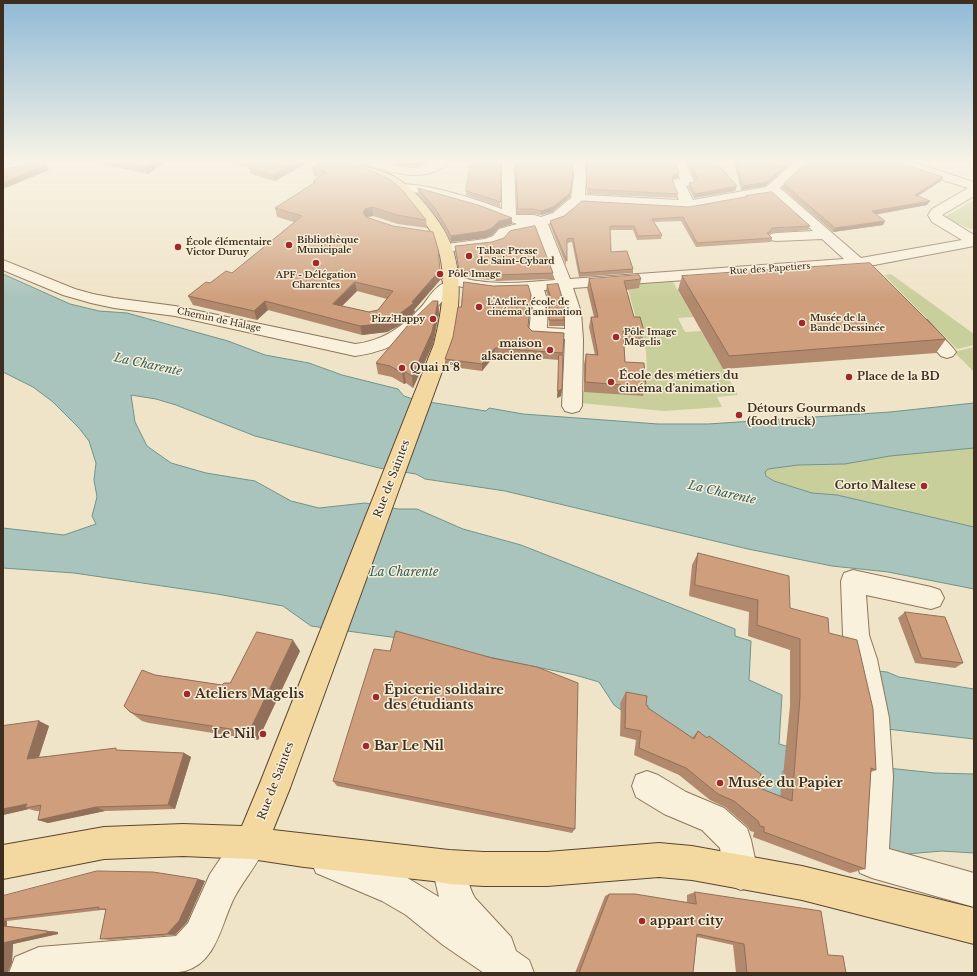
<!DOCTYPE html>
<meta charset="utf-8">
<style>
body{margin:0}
#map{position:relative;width:977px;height:976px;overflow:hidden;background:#f0e4c8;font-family:"Libre Baskerville",serif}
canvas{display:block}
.frame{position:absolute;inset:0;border:4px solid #3d2e20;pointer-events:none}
</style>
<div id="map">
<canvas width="977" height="976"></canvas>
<div class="frame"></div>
</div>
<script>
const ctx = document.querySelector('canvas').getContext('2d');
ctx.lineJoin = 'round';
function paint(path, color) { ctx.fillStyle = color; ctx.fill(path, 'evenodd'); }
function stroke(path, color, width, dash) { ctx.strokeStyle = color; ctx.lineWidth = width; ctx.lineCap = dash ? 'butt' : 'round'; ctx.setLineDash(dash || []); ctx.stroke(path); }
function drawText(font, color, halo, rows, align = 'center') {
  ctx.font = font + ' "Libre Baskerville",serif'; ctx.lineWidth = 3; ctx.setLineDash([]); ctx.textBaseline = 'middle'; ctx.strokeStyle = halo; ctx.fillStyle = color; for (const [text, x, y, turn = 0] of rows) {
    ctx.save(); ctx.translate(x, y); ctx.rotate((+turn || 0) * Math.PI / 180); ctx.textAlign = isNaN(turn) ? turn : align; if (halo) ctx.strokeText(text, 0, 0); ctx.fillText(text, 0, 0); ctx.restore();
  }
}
paint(new Path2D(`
 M974 200V230L943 218Z
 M891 274 974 334V345L957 349 884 275Z
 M673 282 693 317 678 318 685 332 701 331 738 395 717 397 722 407 664 411 579 403V391L643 396 641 373H647L646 351 638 326 628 289 637 284Z
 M974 347V372L954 352Z
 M974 448V527L837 495 812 493 774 481 766 475 765 472 768 469 798 465 845 464 890 456Z`), '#c9cf9b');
const water = new Path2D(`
 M3 274 70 304 99 311 127 313 228 341 265 355 309 363 342 375 398 389 404 396 416 400 486 411 489 408 523 414 658 424H708L890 412 974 403V448L890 456 845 464 798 465 768 469 765 472 766 476 774 481 812 493 837 495 974 527V589L888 572 832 566 748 549 505 491 425 479 416 474 379 468 255 436 176 405 156 399 131 395 135 422 147 446 171 463 206 473 255 481 291 501 319 508 365 503 398 509H417L463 529 521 545 735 629V636L751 641 749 680 782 695 779 744 786 746 814 785 783 771 780 807 621 702V710L614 705 599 682 575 675 398 638 311 626 283 606 217 594 74 573 3 568V528L64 535 96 524 92 516 97 497 94 480 96 463 89 441 79 428 53 402 33 387 3 372Z
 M867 670 887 672 899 677 974 689V739L878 728Z
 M878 767 935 773 974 774V853L942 851 907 854 888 852Z`);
paint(water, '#a9c4bc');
stroke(water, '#6f938a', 1);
const minor = new Path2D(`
 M19 162H39L37 165 3 174V166Z
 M367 162H385L401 167 417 168 434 162H449C446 166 441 169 436 171 413 180 391 172 369 165Z
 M502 162H514L516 215H534L541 217 553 213 571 198 574 177 573 162H585L586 177 585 195 679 200 672 183 673 180 680 179 673 162H685L694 182 693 185 686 186 693 200 766 187 794 162H807L780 188 861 258 962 240 932 222 928 215 932 209 968 188 896 165 894 162H912L974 182V196L942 215 974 235V246L869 266 871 268 868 271C862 273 859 272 854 268L573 288 581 312 583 339 582 406 579 411 572 413 565 411 562 406 565 339 532 337 529 333 532 302 529 291C504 293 481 292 458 286 454 291 448 294 444 299 417 332 399 350 355 356L175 316 114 308 91 303 63 295 3 270V260L75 289 93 294 114 298 175 306 355 344C383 341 404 326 423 305 429 297 434 288 444 283L442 280 444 277C455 274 467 280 478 281 503 285 529 282 555 280L536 230 509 235 503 242 492 246 445 252 440 251 438 248 440 245 485 239 493 236 499 229 517 224 482 211 421 193 395 191 394 188 395 185C418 180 479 200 502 209ZM771 194 813 231 776 233 771 234 769 237 771 240 776 241 822 239 844 259 570 279 548 224 563 219 581 203 688 209ZM558 289 565 312V329L547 328 548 302 544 290Z
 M921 319 927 320 953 348 956 352 953 356 947 358 941 356 915 328 912 324 915 320Z
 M853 570 931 587 940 590 944 598 940 606 931 609 866 595 869 635 877 659 889 718 893 777 889 849 974 873V907L872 878 860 873 855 861 863 777 861 718 849 659 843 635 841 581 844 573Z
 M647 771 658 775 686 792 724 808 747 828 751 840 758 873 753 885 741 890 729 885 724 873 720 848 702 830 664 814 636 797 632 786 636 775Z
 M251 827 263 831 267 843C259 863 244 879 234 898 221 924 217 962 185 971 177 973 168 972 160 973H9L15 957 39 947 176 936 188 923 210 874 239 831Z
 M328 844 406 877 439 897 432 867 437 855 449 850 461 855C467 869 467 885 475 898L511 937 516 951 529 960 534 973H484L443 945 406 915 382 901 316 873 311 861 316 849Z`);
const major = new Path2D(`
 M327 162C333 162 339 161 345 162 355 163 387 172 395 177 417 190 444 224 452 247 463 279 459 313 452 344L290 788 273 830 449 850 484 852H547L659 843 692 846 802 866 974 908V944L802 900 692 880 659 877 547 886H484L449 884 433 881 304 867 251 859 183 856 104 859 3 879V845L104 827 183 824 242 826 260 783 434 344C443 308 450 264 430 230 426 224 420 217 415 211 407 201 396 187 384 182 367 174 347 170 329 165Z`);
stroke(minor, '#8d765c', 2);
stroke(major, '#5b4430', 2);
paint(minor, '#faf1dc');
paint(major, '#f3d9a0');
paint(new Path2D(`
 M91 162H165L148 174Z
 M222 162H307V163L275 181 251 174 249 168 250 167Z
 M323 162 426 220 427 228 398 224 373 216 367 217 441 279 414 310 415 312 400 325 387 332 362 335 268 310 257 320 193 305 188 296 210 283 232 273 294 222 277 217 275 208 313 183V181L319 177 314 176 312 168ZM357 291 387 299 378 310 369 312 342 306Z
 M359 162H367L368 166 359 163Z
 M390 162H428L427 163 417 166H401Z
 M501 162 500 207 466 195V191Z
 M516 162H572L570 197 552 212 541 215 534 214H517Z
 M586 162H675L678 178 673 179 672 180 678 194 677 198 587 194Z
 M687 162H716L737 186 735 191 694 198 688 187 689 183 694 182 695 181Z
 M735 162H792L765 186 741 190 734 163Z
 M898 162 943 177 941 181 918 196 927 205 876 214 883 225 833 232 782 188 784 184Z
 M418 188 512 218V224L499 228 492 235 485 238 451 242 437 217 418 194Z
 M582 201 810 226 808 230 771 233 769 235 772 238 771 242 696 247 681 221 654 222 662 235 661 239 637 240 633 230H610L611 252 633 269V273L579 277 572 242 567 243 566 265 550 225V221L564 216Z
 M455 246 553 273V279L497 281 460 276 455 252Z
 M682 276 946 339 936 353 723 369 678 290Z
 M589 279H641L639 288 626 290 634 317 644 331 642 341H624L625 362 646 387 643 396 584 392V364L586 354 595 355 589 327 591 317H594L587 288Z
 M547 285 564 320V326H549L550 302 546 291Z
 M438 301 439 313 433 344 413 388 406 383 404 384 392 377 378 374 376 363Z
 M528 327 532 331 564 333 562 389 561 396 557 398 559 360 495 355 482 371 446 366 445 359 453 337Z
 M698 553 790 608 829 633 876 770 871 772 865 869 850 873 753 837 754 832 750 831 748 827 725 807 710 800 679 775 634 755 636 740 620 736 621 701 626 692 646 705 648 708 692 738 698 731 707 738 709 736 757 787 781 796 790 706V650L748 636 749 612 689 596 692 565Z
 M905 612 963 663 955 668 915 663 898 618Z
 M300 651 258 740 149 723 142 721 130 712 155 675 222 685 230 683Z
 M39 721 49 726 39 757 119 750 184 753 191 757 175 809 105 811 48 823 38 820 40 811H36L29 809 3 815V726Z
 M333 781 575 829 572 833 337 786Z
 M198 879 205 881 187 922 175 935 110 940 100 939 106 910H102L7 921V926L58 932V934L13 944 12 962 8 972V973H3V896Z
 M695 892 828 955 846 973H736L733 945 697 937 693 973H575L605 896 609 894 687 902V895Z`), '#b2896c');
paint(new Path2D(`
 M45 162H46L49 170 3 189V183Z
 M154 162H165L148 174 145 168Z
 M297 162H307V163L275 181 273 175Z
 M416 162H428L427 163 417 166Z
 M789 162H792L765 186 741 190 743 186Z
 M573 172 570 197 552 212 541 215V211Z
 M679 173 678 178 673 179 671 184 674 174Z
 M943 177 941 181 913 199 915 195Z
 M737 186 735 191 694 198 695 194Z
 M930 201 927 205 869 216 872 211Z
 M372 207 373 216 367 217 363 213 365 209Z
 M512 218V224L499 228 492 235 485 238 451 242V236Z
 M885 221 883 225 833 232 835 228Z
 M440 270 441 279 414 310 415 312 400 325 387 332 362 335 360 326 412 302Z
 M355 282 357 291 335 313 333 304Z
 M265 301 268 310 257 320 254 311Z
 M438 301 439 313 433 344 413 388 412 376Z
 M495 348V355L482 371V364Z
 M404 371 406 383 404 384 402 373Z
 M562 389 561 396 557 398 558 391Z
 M293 640 300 651 258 740 249 732Z
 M39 721 49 726 37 763 27 759Z
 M184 753 191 757 175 809 168 805Z
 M27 804 25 808 29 809 3 815V809Z
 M96 807 105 811 48 823 38 820Z
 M198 879 205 881 187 922 175 935 167 934Z
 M3 920 7 921V926H3Z
 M47 931 58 932V934L13 944 12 962 8 972V973H3V943Z`), '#916f58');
const building = new Path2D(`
 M34 162H45L46 165 3 183V170Z
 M116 162H154L145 168Z
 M252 162H297L273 175 249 168 258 163Z
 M323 162H341L369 170 391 180 403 191 426 220 397 215 372 207 365 209 363 213 366 217 393 226 433 232 438 249 440 270 412 302 414 303 398 315 386 323 360 326 265 301 254 311 188 296 206 282 210 283 226 271 232 273 302 216 275 208 316 182 313 181 327 172 312 168ZM355 282 393 291 378 310 369 312 333 304Z
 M471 162H501V202L466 191Z
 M516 162H572L573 172 570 193 553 207 541 211 534 209H518Z
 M587 162H675L679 173 674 174 672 179 678 194 587 189Z
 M690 162H716L737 186 695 194 689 183 694 182 697 177Z
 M736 162H789L767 182 743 186Z
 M807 162H897L943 177 915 195 930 201 872 211 885 221 835 228 784 184Z
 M418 188 481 206 512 218 499 221 492 228 485 231 451 236 437 211Z
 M772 192 810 226 772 228 769 233H767L772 238 697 243 683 217 652 219 662 235 638 236 634 226H610L611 252 627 251 633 269 580 273 573 238 567 239V261L550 221 564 216 582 201 689 207 745 197 746 198V196Z
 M535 226 553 273 497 275 459 270 455 246 492 242 504 238 510 231Z
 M870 263 946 339 729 356 682 276Z
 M639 275 641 279 624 281 634 317H640L644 331H623L625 362 644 363 646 387 585 382 586 354 598 355 591 317H598L589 279Z
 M464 282 493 286 528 285 531 295 528 327 532 331 564 333 563 353 495 348 482 364 445 359 453 337 458 307H461Z
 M558 284 564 304V320H549L550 295 547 285Z
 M433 301H438L432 332 412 376 404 371 402 373 390 366 376 363 409 324Z
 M559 355H563L562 389 558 391Z
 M698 553 789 576 790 608 828 618 829 633 857 640 873 709 876 770 871 768 865 869 764 832V827L760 826 758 821 734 801 718 794 686 768 639 748 641 731 625 728 626 692 647 696 646 705 648 706V708L694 739 698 731 707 738 709 736 761 774 757 787 792 801 800 697V639L757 625 758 600 695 585Z
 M905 612 945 617 963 663 922 658Z
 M396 631 492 658 537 667 578 683 575 829 333 781 374 649 390 651Z
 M257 632 293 640 249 732 136 714 130 712 124 706 142 670 155 675 222 685 224 683H230Z
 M39 721 27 759 116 748V750L184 753 168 805 96 807 38 820 41 805 25 808 27 804 3 809V726Z
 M97 871 153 872 198 879 179 921 167 934 100 939 106 909H98L99 907 3 919V896Z
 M695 892 821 911 828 955 843 956 846 973H747L744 944 697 934 693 973H579L609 894H635L696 904Z
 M3 926 47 931V933L3 943Z`);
paint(building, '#cf9f7d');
stroke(building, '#916f58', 1);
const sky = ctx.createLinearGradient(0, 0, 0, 299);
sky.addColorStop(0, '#8fbad6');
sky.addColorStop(0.54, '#f8f3e6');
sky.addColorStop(1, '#f8f3e600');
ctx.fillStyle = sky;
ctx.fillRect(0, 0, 977, 299);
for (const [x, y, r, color] of [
 [289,245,4,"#9e2a2b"],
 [178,247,4,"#9e2a2b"],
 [469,256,4,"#9e2a2b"],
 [316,263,4,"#9e2a2b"],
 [440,274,4,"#9e2a2b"],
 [479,307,4,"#9e2a2b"],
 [433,319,4,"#9e2a2b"],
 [802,323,4,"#9e2a2b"],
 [616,337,4,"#9e2a2b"],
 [550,350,4,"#9e2a2b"],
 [402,368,4,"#9e2a2b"],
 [849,377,4,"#9e2a2b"],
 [611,382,4,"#9e2a2b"],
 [739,415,4,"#9e2a2b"],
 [924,486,4,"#9e2a2b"],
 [187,694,4,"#9e2a2b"],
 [376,697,4,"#9e2a2b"],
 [263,734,4,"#9e2a2b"],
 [366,746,4,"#9e2a2b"],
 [720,783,4,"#9e2a2b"],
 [642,921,4,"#9e2a2b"]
]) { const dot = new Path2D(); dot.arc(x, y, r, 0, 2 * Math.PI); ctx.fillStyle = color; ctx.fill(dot); stroke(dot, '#f7eed8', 1.5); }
drawText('bold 9px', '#3d2e20', '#f7eed8', [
 ["Bibliothèque",297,240],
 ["Municipale",297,250],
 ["École élémentaire",186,242],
 ["Victor Duruy",186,252],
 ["Tabac Presse",477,251],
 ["de Saint-Cybard",477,261],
 ["Pôle Image",448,274],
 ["APF - Délégation",316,275,"center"],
 ["Charentes",316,285,"center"],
 ["L'Atelier, école de",487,302],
 ["cinéma d'animation",487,312],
 ["Musée de la",810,318],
 ["Bande Dessinée",810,328],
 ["Pizz'Happy",425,319,"right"],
 ["Pôle Image",624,332],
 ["Magelis",624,342]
], 'left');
drawText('9px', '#3d2e20', '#f7eed8', [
 ["Rue des Papetiers",770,269,-4],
 ["Chemin de Halage",219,320,12]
]);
drawText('bold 11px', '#3d2e20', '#f7eed8', [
 ["maison",542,344,"right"],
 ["alsacienne",542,357,"right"],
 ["Quai n°8",410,368],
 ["École des métiers du",619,376],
 ["cinéma d'animation",619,389],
 ["Place de la BD",857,377],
 ["Détours Gourmands",747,409],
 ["(food truck)",747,422],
 ["Corto Maltese",916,486,"right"]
], 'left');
drawText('11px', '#3d2e20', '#f7eed8', [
 ["Rue de Saintes",392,479,-69],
 ["Rue de Saintes",276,781,-69]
]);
drawText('italic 12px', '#2f5d5a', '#f7eed8', [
 ["La Charente",148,365,12],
 ["La Charente",722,493,13],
 ["La Charente",404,573]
]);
drawText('bold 13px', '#3d2e20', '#f7eed8', [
 ["Épicerie solidaire",384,690],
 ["des étudiants",384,705],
 ["Ateliers Magelis",195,694],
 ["Le Nil",255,734,"right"],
 ["Bar Le Nil",374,746],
 ["Musée du Papier",728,783],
 ["appart city",650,921]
], 'left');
</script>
